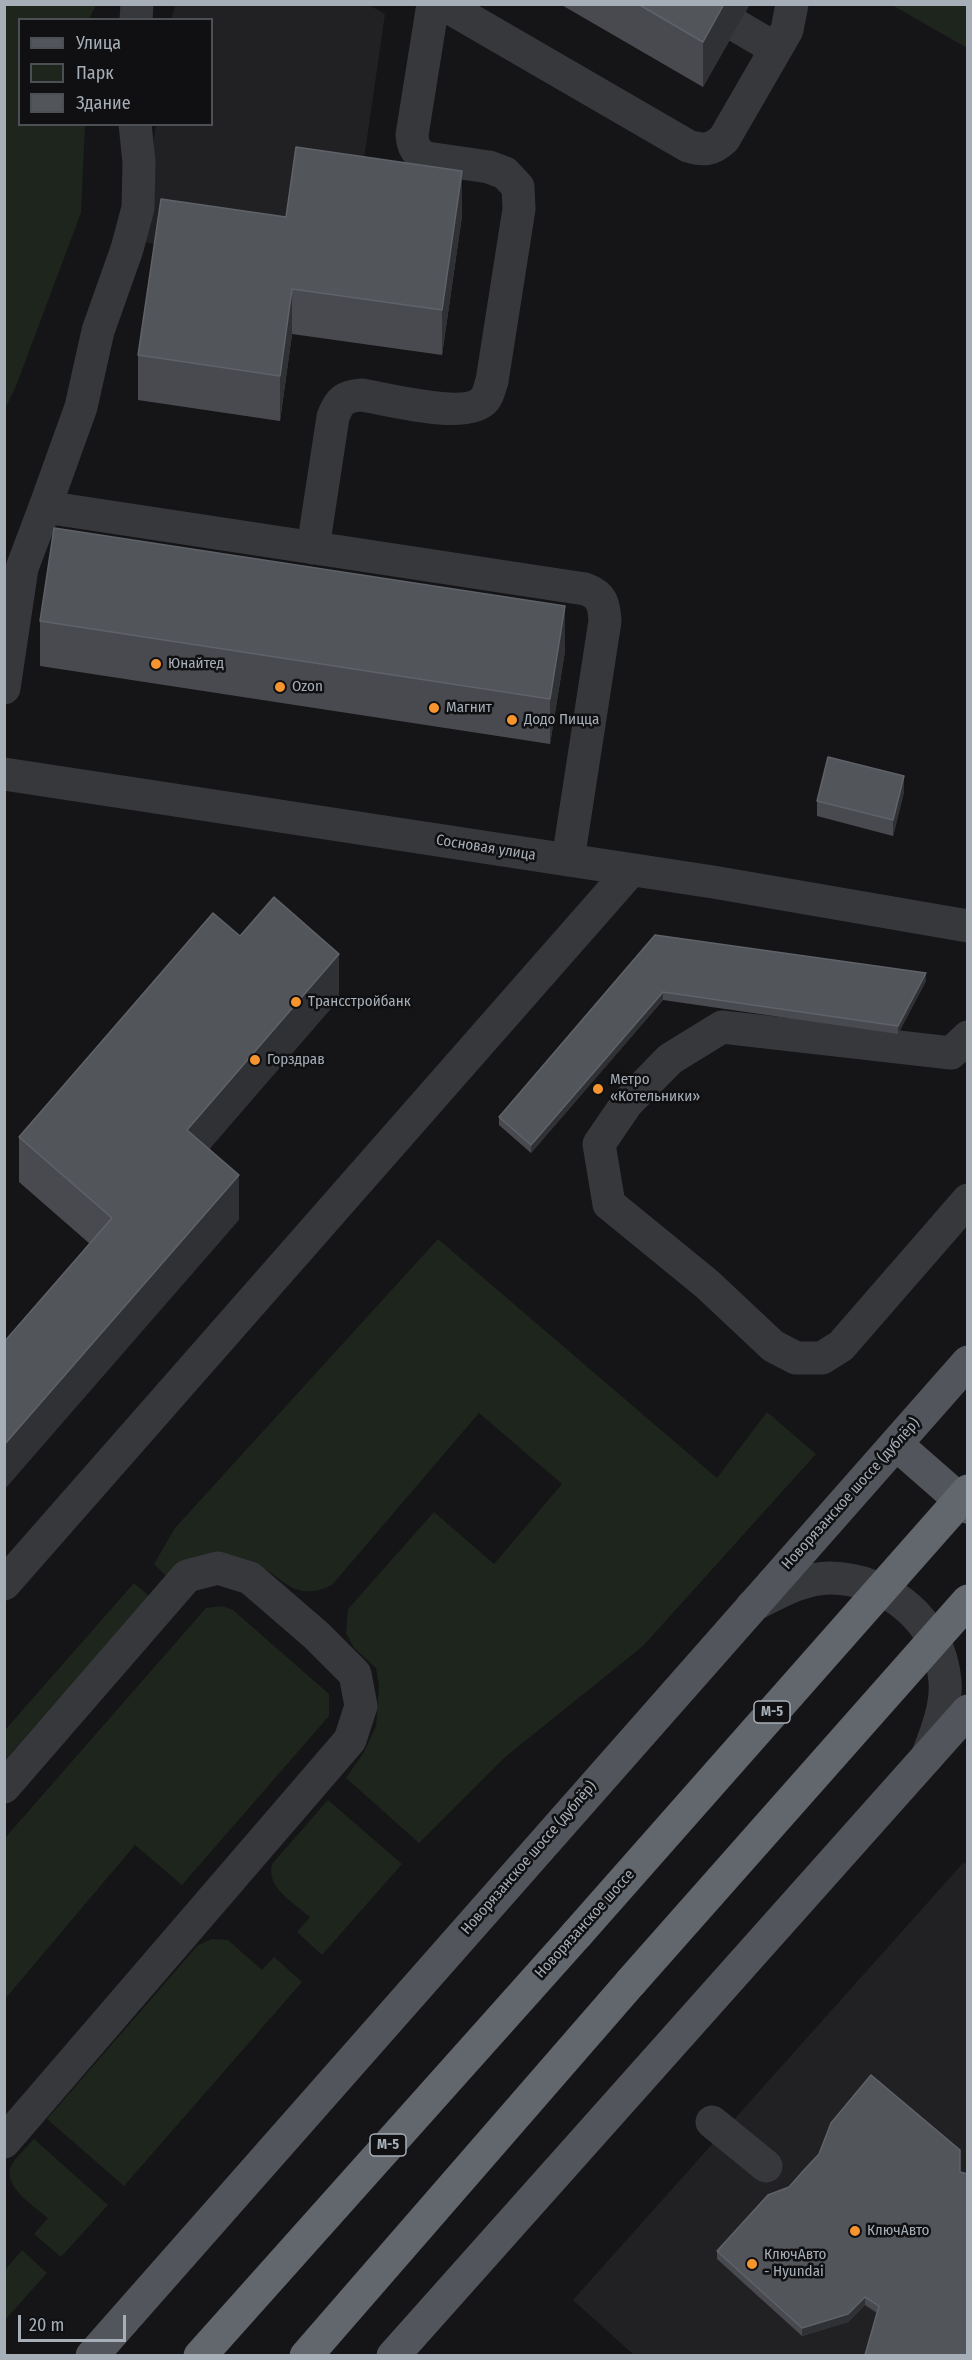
<!DOCTYPE html>
<meta charset="utf-8">
<style>
body{margin:0}
#map{position:relative;width:972px;height:2360px;overflow:hidden;background:#151517;font-family:"Fira Sans Condensed",sans-serif}
canvas{display:block}
.frame{position:absolute;inset:0;border:6px solid #a6aeb7;pointer-events:none}
.legend{position:absolute;left:18px;top:18px;width:195px;height:108px;box-sizing:border-box;background:#101012;border:2px solid #4c4f54;margin:0;padding:8px 10px;list-style:none;font-size:18px;color:#a6aeb7}
.legend li{display:flex;align-items:center;gap:12px;height:30px}
.legend b{width:30px;border:2px solid #4c4f54}
.scale{position:absolute;left:18px;top:2315px;width:108px;height:27px;box-sizing:border-box;border:3px solid #a6aeb7;border-top:0;padding-left:8px;font-size:18px;line-height:21px;white-space:nowrap;color:#a6aeb7;-webkit-text-stroke:4px #101012;paint-order:stroke}
</style>
<div id="map">
<canvas width="972" height="2360"></canvas>
<div class="frame"></div>
<ul class="legend">
<li><b style="height:8px;background:#52555b"></b>Улица</li>
<li><b style="height:16px;background:#1d251d"></b>Парк</li>
<li><b style="height:16px;background:#52555a"></b>Здание</li>
</ul>
<div class="scale">20 m</div>
</div>
<script>
const ctx = document.querySelector('canvas').getContext('2d');
ctx.lineJoin = 'round';
function paint(path, color) { ctx.fillStyle = color; ctx.fill(path, 'evenodd'); }
function stroke(path, color, width, dash) { ctx.strokeStyle = color; ctx.lineWidth = width; ctx.lineCap = dash ? 'butt' : 'round'; ctx.setLineDash(dash || []); ctx.stroke(path); }
function drawText(font, color, halo, rows, align = 'center') {
  ctx.font = font + ' "Fira Sans Condensed",sans-serif'; ctx.lineWidth = 5; ctx.setLineDash([]); ctx.textBaseline = 'middle'; ctx.strokeStyle = halo; ctx.fillStyle = color; for (const [text, x, y, turn = 0] of rows) {
    ctx.save(); ctx.translate(x, y); ctx.rotate((+turn || 0) * Math.PI / 180); ctx.textAlign = isNaN(turn) ? turn : align; if (halo) ctx.strokeText(text, 0, 0); ctx.fillText(text, 0, 0); ctx.restore();
  }
}
paint(new Path2D(`
 M176 4 369 5 385 14 358 201 292 334 280 421 138 400 161 245 139 241 156 125 212 124V20L171 19Z
 M963 1863 967 1864V2355H634L573 2300Z`), '#212124');
paint(new Path2D(`
 M5 4 96 5 89 19 20 20V124L85 125 81 213 16 386 5 409Z
 M892 5H967V48Z
 M438 1239 717 1478 767 1412 816 1454 643 1646 504 1758 419 1843 346 1778 364 1752 376 1726 379 1685 376 1668 354 1648 346 1633 348 1609 434 1512 494 1564 562 1484 479 1413 332 1585C286 1607 282 1566 244 1562 226 1561 185 1572 166 1576L154 1564 175 1528Z
 M134 1583 149 1596 5 1760V1730Z
 M222 1606 233 1610 329 1694V1716L182 1885 135 1845 5 1999V1838L206 1608Z
 M328 1800 402 1864 322 1955 297 1932 310 1917C293 1902 266 1888 272 1864Z
 M212 1939 228 1940 262 1970 274 1957 302 1982 124 2186 47 2119 198 1945Z
 M34 2139 108 2205 61 2257 34 2234 48 2218C34 2206 0 2185 12 2164 18 2155 27 2147 34 2139Z
 M22 2250 47 2273 5 2320V2270Z`), '#1d251d');
stroke(new Path2D(`
 M443 4 688 146C704 151 712 150 724 139L787 30 792 4
 M136 20 137 4
 M737 26 776 49
 M45 507 81 407 98 331 127 249 138 208 139 162 135 124
 M313 548 333 417C339 401 344 396 362 395 387 399 468 421 485 399 489 394 490 386 492 381L519 209 518 187 505 173 489 167 427 158C416 153 413 147 412 135L433 4
 M4 688 22 568 45 507 585 589C602 595 604 604 605 621L568 860
 M4 774 713 882 968 926
 M968 1037 951 1053 722 1027 670 1059 627 1103 599 1144 609 1204 707 1284 773 1346 796 1358H822L841 1346 968 1200
 M4 1584 631 870
 M752 1606C776 1594 802 1578 830 1578 889 1579 940 1621 945 1681 947 1707 936 1733 927 1757
 M4 1787 187 1576 218 1568 250 1578 316 1635 355 1674 361 1706 350 1740 4 2142
 M712 2122 766 2166`), '#36383c', 33);
stroke(new Path2D(`
 M896 1444 968 1507
 M92 2356 968 1362
 M393 2356 968 1711`), '#52555b', 33);
stroke(new Path2D(`
 M200 2356 577 1934
 M306 2356 631 1982`), '#62666d', 33);
stroke(new Path2D(`
 M577 1934 968 1491
 M631 1982 968 1601`), '#62666d', 33);
paint(new Path2D(`
 M560 4H750L703 87Z
 M462 216 442 355 292 334 280 421 138 400V355L286 217Z
 M40 621 565 651 550 744 40 666Z
 M904 792 893 836 817 816V801Z
 M655 935 926 981 898 1034 663 1000 531 1153 499 1125V1117Z
 M240 936 339 999 209 1149 239 1220 90 1244 19 1182V1137Z
 M960 2150 877 2313 865 2305 848 2322 802 2336 717 2259V2251L789 2187 819 2154Z`), '#484a4f');
paint(new Path2D(`
 M724 4H750L703 87V42Z
 M462 171V216L442 355V310Z
 M292 289V334L280 421V376Z
 M565 606V651L550 744V699Z
 M904 776V792L893 836V820Z
 M339 954V999L187 1175V1130Z
 M926 973V981L898 1034V1026Z
 M663 992V1000L531 1153V1145Z
 M239 1175V1220L4 1490V1445Z
 M865 2297V2305L848 2322 802 2336V2328Z`), '#2f3134');
const building = new Path2D(`
 M638 4H724L703 42Z
 M296 147 462 171 442 310 292 289 280 376 138 355 161 199 286 217Z
 M54 528 565 606 550 699 40 621Z
 M828 757 904 776 893 820 817 801Z
 M274 897 339 954 187 1130 239 1175 4 1445V1342L112 1218 19 1137 213 913 240 936Z
 M655 935 926 973 898 1026 663 992 531 1145 499 1117Z
 M871 2075 960 2150V2172L968 2174V2355H865L879 2306 865 2297 848 2314 802 2328 717 2251 768 2195 789 2187 804 2170 819 2154 831 2123Z`);
paint(building, '#52555a');
stroke(building, '#5f6369', 1.5);
for (const [x, y, r, color] of [
 [156,664,6,"#f6952e"],
 [280,687,6,"#f6952e"],
 [434,708,6,"#f6952e"],
 [512,720,6,"#f6952e"],
 [296,1002,6,"#f6952e"],
 [255,1060,6,"#f6952e"],
 [598,1089,6,"#f6952e"],
 [855,2231,6,"#f6952e"],
 [752,2264,6,"#f6952e"]
]) { const dot = new Path2D(); dot.arc(x, y, r, 0, 2 * Math.PI); ctx.fillStyle = color; ctx.fill(dot); stroke(dot, '#101012', 2); }
for (const [x, y, w] of [
 [772,1712,36],
 [388,2145,36]
]) { const box = new Path2D(); box.roundRect(x - w / 2, y - 11, w, 22, 4.5); ctx.fillStyle = '#101012'; ctx.fill(box); stroke(box, '#a6aeb7', 1.5); }
drawText('bold 14px', '#a6aeb7', null, [
 ["М-5",772,1712],
 ["М-5",388,2145]
]);
drawText('15px', '#a6aeb7', '#101012', [
 ["Юнайтед",168,664],
 ["Ozon",292,687],
 ["Магнит",446,708],
 ["Додо Пицца",524,720],
 ["Трансстройбанк",308,1002],
 ["Горздрав",267,1060],
 ["Метро",610,1080],
 ["«Котельники»",610,1097],
 ["КлючАвто",867,2231],
 ["КлючАвто",764,2255],
 ["- Hyundai",764,2272]
], 'left');
drawText('15px', '#a6aeb7', '#101012', [
 ["Сосновая улица",486,848,9],
 ["Новорязанское шоссе (дублёр)",851,1494,-48],
 ["Новорязанское шоссе (дублёр)",529,1858,-49],
 ["Новорязанское шоссе",585,1924,-48]
]);
</script>
